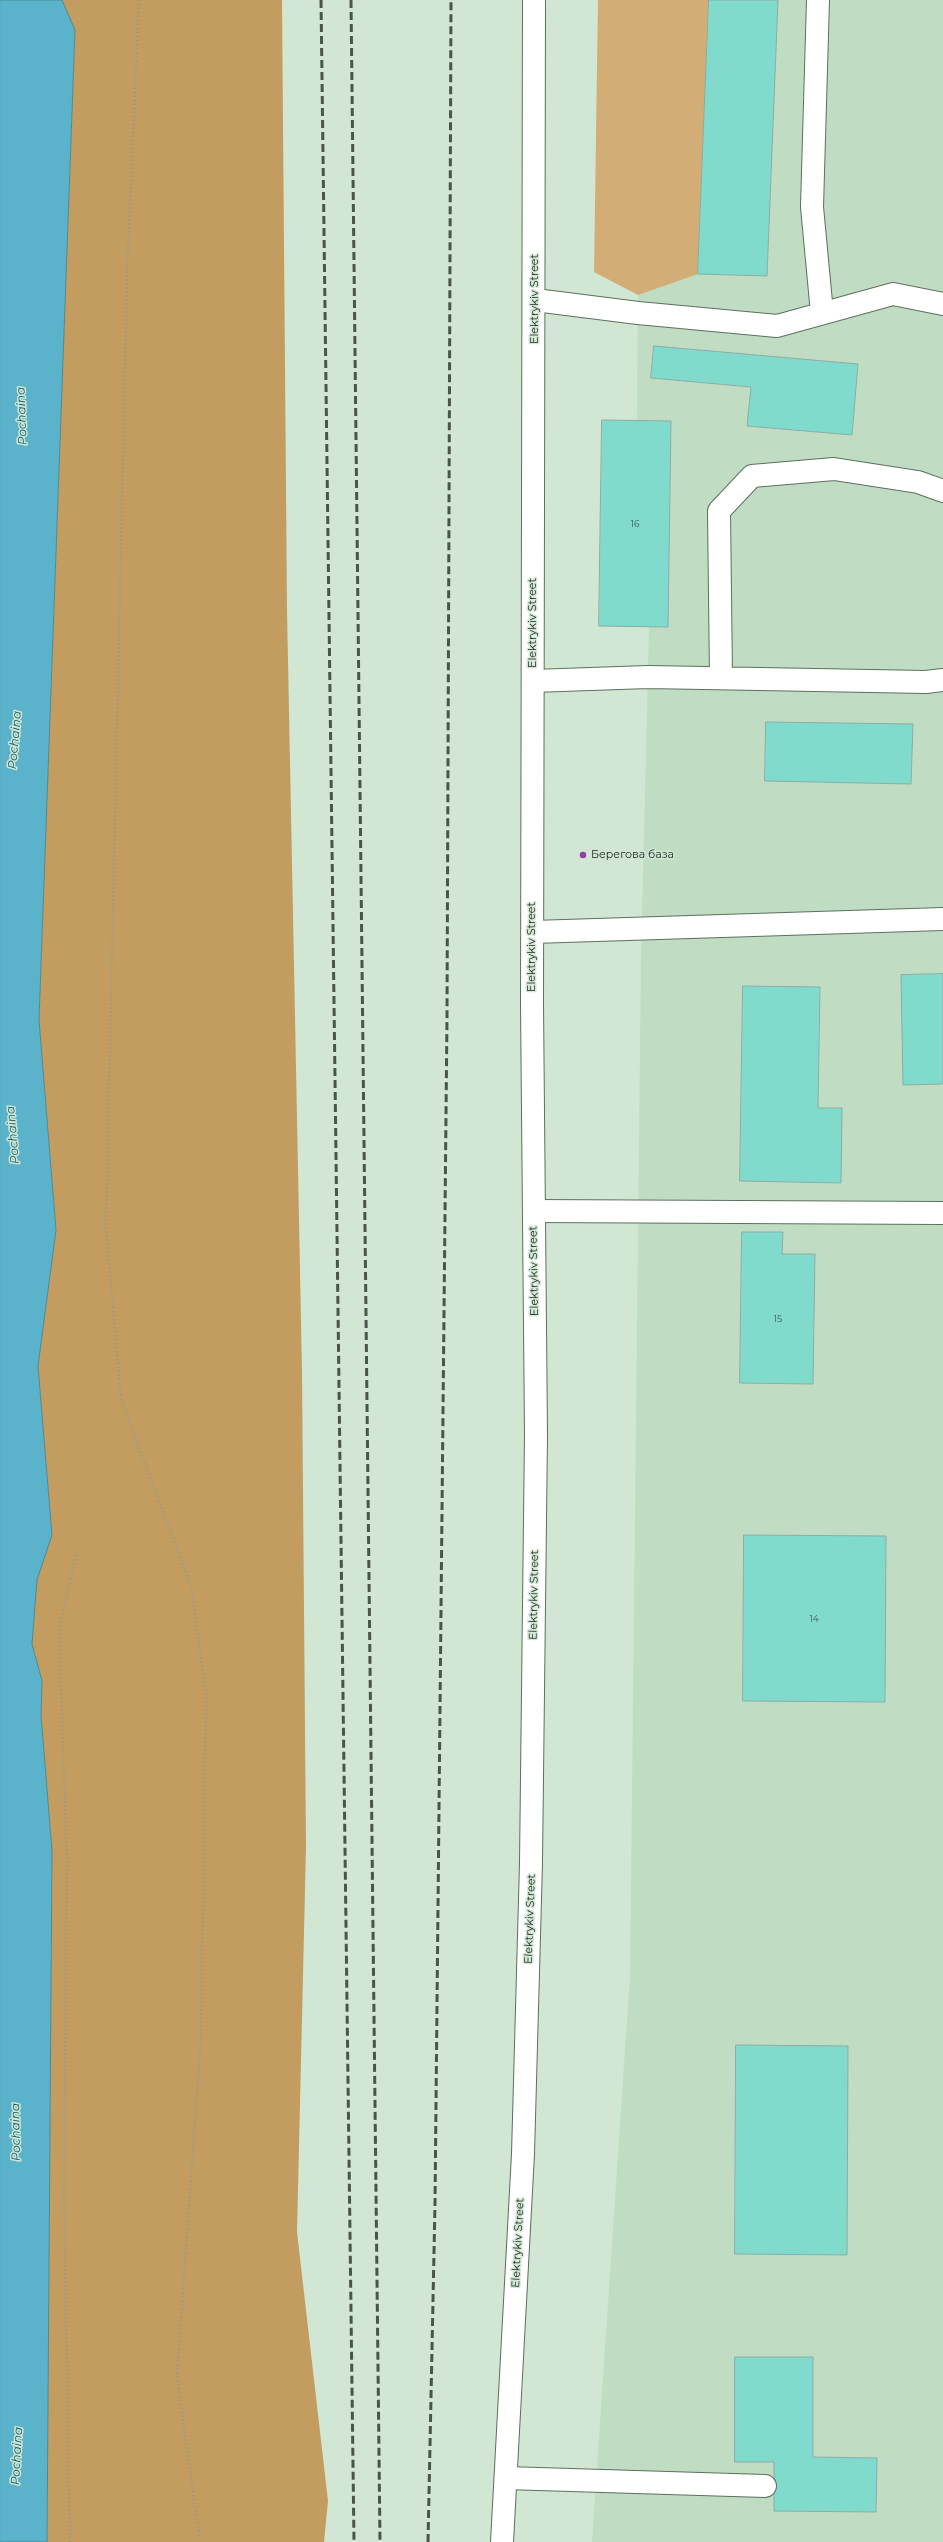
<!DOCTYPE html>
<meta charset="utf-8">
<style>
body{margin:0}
canvas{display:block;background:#d1e7d3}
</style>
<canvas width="943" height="2542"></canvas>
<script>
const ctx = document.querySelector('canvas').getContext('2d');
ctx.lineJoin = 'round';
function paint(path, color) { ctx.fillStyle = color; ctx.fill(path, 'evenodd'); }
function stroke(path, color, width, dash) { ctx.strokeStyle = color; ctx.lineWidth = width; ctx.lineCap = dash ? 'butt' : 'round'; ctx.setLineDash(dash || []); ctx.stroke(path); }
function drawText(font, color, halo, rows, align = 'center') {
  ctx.font = font + ' Montserrat,sans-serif'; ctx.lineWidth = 3; ctx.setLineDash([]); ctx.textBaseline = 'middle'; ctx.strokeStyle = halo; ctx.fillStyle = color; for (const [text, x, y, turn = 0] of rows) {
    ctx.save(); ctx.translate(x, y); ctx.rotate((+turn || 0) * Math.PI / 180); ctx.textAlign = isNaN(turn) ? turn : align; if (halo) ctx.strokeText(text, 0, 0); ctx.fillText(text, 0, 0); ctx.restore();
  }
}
paint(new Path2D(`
 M640 0H943V2542H592L630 1975 641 953 649 627 599 626 602 420H637Z`), '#c0ddc3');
paint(new Path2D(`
 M598 0H709L698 274 638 295 594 272Z`), '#d2ae76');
paint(new Path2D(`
 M62 0H282L287 610 302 1371 306 1847 297 2232 328 2501 324 2542H47L52 1851 41 1715 42 1681 32 1644 37 1580 52 1535 38 1366 56 1230 39 1020 75 31Z`), '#c39d60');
const water = new Path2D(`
 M0 0H62L75 30 39 1020 56 1230 38 1366 52 1535 37 1580 32 1644 42 1681 41 1715 52 1851 47 2542H0Z`);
paint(water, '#5ab3ca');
stroke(water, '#498a98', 1);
const building = new Path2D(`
 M709 0H778L767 276 698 274Z
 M654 346 858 364 852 435 747 426 751 387 651 378Z
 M602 420 671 421 668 627 599 626Z
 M766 722 913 724 911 784 765 781Z
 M943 974V1084L903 1085 901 975Z
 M743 986 820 987 818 1108H842L841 1183 740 1181Z
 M742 1232H783L782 1254H815L813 1384 740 1383Z
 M744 1535 886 1536 885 1702 743 1701Z
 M736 2045 848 2046 847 2255 735 2254Z
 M735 2357H813V2457L877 2458 876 2512 774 2511V2462H735Z`);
paint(building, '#80dbcd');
stroke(building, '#8cada6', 1);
const service = new Path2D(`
 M818 0 812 207 822 313
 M535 300 638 313 777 326 893 294 943 304
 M721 678 719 511 752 476 834 469 918 482 943 491
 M533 681 648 677 926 682 943 680
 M533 932 943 919
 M534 1211 943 1213
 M506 2478 765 2486`);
const tertiary = new Path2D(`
 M502 2542 523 2154 531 1863 536 1434 532 1004 534 0`);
stroke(service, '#5c705e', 24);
stroke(tertiary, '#5c705e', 24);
stroke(new Path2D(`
 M139 0 127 274 106 1226 121 1400 191 1586 206 1693 201 2036 177 2375 200 2542
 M70 2542 64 2196 67 1858 59 1629 77 1553`), '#8d9d8e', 2.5, [1, 3]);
stroke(service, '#fff', 22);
stroke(tertiary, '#fff', 22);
stroke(new Path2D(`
 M321 0 354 2542
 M351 0 380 2542
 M428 2542 435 2204 447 1017 451 0`), '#49554a', 3, [8, 4]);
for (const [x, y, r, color] of [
 [583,855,4,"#973da8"]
]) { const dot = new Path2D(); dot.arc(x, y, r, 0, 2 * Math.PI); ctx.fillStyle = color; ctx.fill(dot); stroke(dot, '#d1e7d3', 1.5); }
drawText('9px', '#39564d', null, [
 ["16",635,524],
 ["15",778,1319],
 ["14",814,1619]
]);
drawText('11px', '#212a22', '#d1e7d3', [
 ["Elektrykiv Street",535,299,-90],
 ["Elektrykiv Street",533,623,-90],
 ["Elektrykiv Street",532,947,-90],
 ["Elektrykiv Street",534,1271,-91],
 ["Elektrykiv Street",534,1595,-89],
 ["Elektrykiv Street",530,1919,-88],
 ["Elektrykiv Street",518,2243,-87]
]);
drawText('11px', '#212a22', '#d1e7d3', [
 ["Берегова база",591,855]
], 'left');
drawText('italic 12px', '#0f5a6b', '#d1e7d3', [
 ["Pochaina",22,416,-92],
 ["Pochaina",15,740,-85],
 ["Pochaina",13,1135,-95],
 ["Pochaina",16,2132,-91],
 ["Pochaina",17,2456,-87]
]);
</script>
